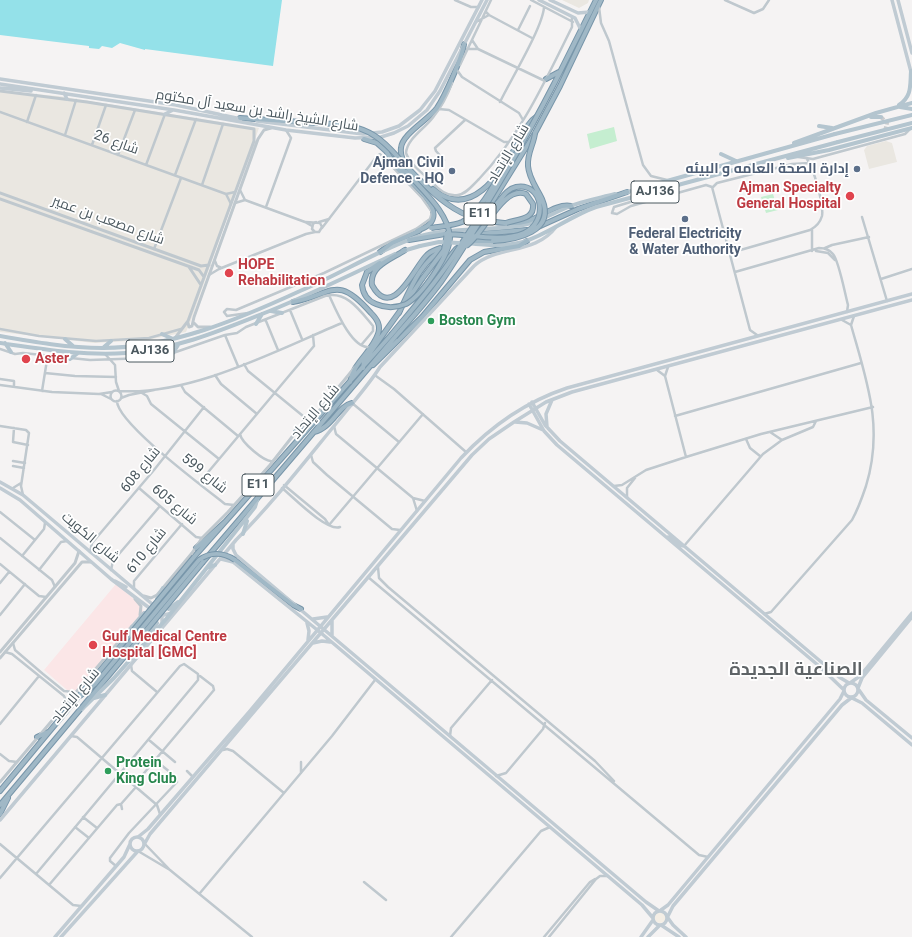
<!DOCTYPE html>
<meta charset="utf-8">
<style>
body{margin:0}
canvas{display:block;background:#f5f3f3}
</style>
<canvas width="912" height="937"></canvas>
<script>
const ctx = document.querySelector('canvas').getContext('2d');
ctx.lineJoin = 'round';
function paint(path, color) { ctx.fillStyle = color; ctx.fill(path, 'evenodd'); }
function stroke(path, color, width, dash) { ctx.strokeStyle = color; ctx.lineWidth = width; ctx.lineCap = dash ? 'butt' : 'round'; ctx.setLineDash(dash || []); ctx.stroke(path); }
function drawText(font, color, halo, rows, align = 'center') {
  ctx.font = font + ' Roboto,Cairo,sans-serif'; ctx.lineWidth = 3.5; ctx.setLineDash([]); ctx.textBaseline = 'middle'; ctx.strokeStyle = halo; ctx.fillStyle = color; for (const [text, x, y, turn = 0] of rows) {
    ctx.save(); ctx.translate(x, y); ctx.rotate((+turn || 0) * Math.PI / 180); ctx.textAlign = isNaN(turn) ? turn : align; if (halo) ctx.strokeText(text, 0, 0); ctx.fillText(text, 0, 0); ctx.restore();
  }
}
paint(new Path2D(`
 M562 0H589L588 3 579 8Z
 M0 91 58 96 259 128 190 323 186 332 147 340 94 343 0 332Z
 M886 141 892 143 897 162 869 169 864 150 867 146Z`), '#eae7e1');
paint(new Path2D(`
 M116 584 141 605 144 614 77 697 74 696 44 670Z`), '#fbe6e7');
paint(new Path2D(`
 M614 127 617 141 590 149 587 134Z
 M773 194 778 210 766 213 761 197Z`), '#c5eed0');
paint(new Path2D(`
 M654 917a6 6 0 1 1 12 0a6 6 0 1 1-12 0Z`), '#f4eee5');
paint(new Path2D(`
 M0 0H282L273 66 145 49V50L120 43 112 48 102 46 99 49 89 48V46L0 35Z`), '#94e1e9');
stroke(new Path2D(`
 M881 117 887 123 885 131`), '#caccce', 4, [4, 2]);
const trunk = new Path2D(`
 M464 44C462 58 445 96 437 108 428 120 402 134 401 148 399 163 415 175 425 185 441 201 460 216 483 220 498 223 514 225 528 221 541 217 557 203 571 206
 M546 79 559 72
 M555 82 596 0
 M240 118 302 122
 M364 139 377 143 387 152
 M386 151C390 157 394 164 398 169 408 180 438 203 433 218 431 226 423 228 417 231
 M393 159 412 178
 M433 189C472 222 501 171 519 142 524 133 528 122 536 117
 M486 212 535 133 560 86 601 0
 M538 227 578 209 627 192
 M477 234 527 230
 M409 240 445 234
 M471 241H493
 M405 250C392 259 369 266 372 285 392 322 414 268 426 256 430 251 435 250 440 248
 M380 252 392 243 419 231
 M367 272 380 263
 M437 272 456 249 460 246
 M293 302C333 295 336 273 371 313 377 319 381 325 378 334 372 352 353 363 350 382
 M405 304 422 279
 M399 313C411 287 421 261 446 247
 M373 365 422 317 470 260 484 252 519 246 527 241
 M363 368 364 361 400 311
 M296 432 306 430
 M314 432C332 428 338 406 352 403
 M196 548 225 522
 M194 557 391 335
 M235 560 293 605 301 609
 M203 562 395 337
 M80 696 95 684 128 645
 M37 737 48 732
 M0 791 122 644
 M0 805 130 650
 M0 814 8 798`);
stroke(trunk, '#7896aa', 6);
stroke(new Path2D(`
 M455 0 471 7H479
 M531 0 573 22
 M725 0 754 13 763 9 769 0
 M599 7 601 23 609 41 643 165 651 176 667 180
 M486 12 489 15 532 38
 M476 22 489 15
 M518 30 530 6
 M472 40 478 49
 M467 49H478L545 81
 M460 65 491 0
 M457 70 462 77 519 113 523 120
 M452 83C448 94 442 106 434 116 426 128 407 138 406 153 410 164 423 174 432 182 438 189 447 197 458 195 466 194 473 185 479 179 521 135 545 81 572 27V17
 M500 102C510 81 543 27 544 7
 M439 109 449 110 504 142H510
 M0 112 226 194 235 192
 M27 122 36 95
 M65 135 76 100
 M92 145 106 105
 M118 155 135 110
 M798 157 813 159 905 134 910 129
 M444 160 436 151 435 148 465 120
 M146 165 165 114
 M175 175 196 119
 M202 185 223 124
 M713 187 717 183 792 164 810 163
 M240 190 245 200 305 222 312 226
 M226 194 231 204
 M645 195 637 200 614 207 612 213 617 214 631 206 706 185 712 187 750 330 757 335
 M235 203 245 200
 M266 207 291 138 286 130
 M862 217 887 301
 M306 222 320 223 322 227 319 232H315L312 229 313 224 316 222
 M319 222 329 219
 M812 229V251
 M825 248 832 245 869 237
 M154 249 181 178
 M816 251 828 253 835 260
 M730 253 810 230C816 227 820 223 822 216 824 205 814 169 807 159
 M215 261 217 266 222 268
 M735 272 819 248C825 248 829 249 833 254 839 261 845 294 848 305L847 312
 M209 275 219 269 306 234 315 232
 M881 279 912 269
 M329 295C335 308 352 350 370 347
 M290 310 302 339
 M248 313 227 316 224 312 227 309 236 310 324 273 416 229 430 219 432 212 422 198 380 154 377 156 322 228
 M266 321 278 350
 M851 325 854 316
 M0 329 39 336 96 341 149 338 181 329
 M225 335 238 366
 M0 349 15 354 23 353 90 360 147 358 173 353 225 335 237 333 246 327 325 296C347 290 361 312 373 326V331L362 344
 M105 354 115 365 116 382 119 391
 M244 364 248 371 303 416 304 419 301 426
 M668 367 665 376 686 457
 M657 370 665 376
 M45 373 75 376 116 377
 M215 375 221 384 257 414
 M376 376 394 389 466 452
 M0 379 14 381V387
 M0 385 52 392 99 394 112 392
 M181 385 185 392 238 436
 M110.5 396a5.5 5.5 0 1 1 11 0a5.5 5.5 0 1 1-11 0Z
 M42 391 47 360 49 357
 M119 391C191 396 277 350 342 323
 M142 393 147 396 151 404 219 459
 M101 394 111 399
 M121 398 129 395 154 390
 M117 401C117 423 205 488 225 504L234 505
 M352 403 399 442
 M675 416 861 363
 M0 426 26 430 29 433 21 486 23 495
 M334 426 336 434 413 498 425 501
 M14 428 13 442 28 445
 M770 432 782 440
 M240 434C241 442 265 463 273 461
 M746 439 750 448 760 456
 M311 455 313 462 327 475 392 529 400 530
 M13 461 25 463
 M13 466 24 468
 M199 483 314 346 313 335
 M284 485 325 519 329 525
 M614 486 622 485 646 470 686 457 761 434 873 407
 M13 488 21 483
 M139 488 196 537 202 538
 M282 488C293 497 327 532 340 527
 M627 497V488L635 478
 M413 498 417 511
 M0 512 35 540
 M329 525 423 414
 M0 538 52 580 55 587
 M684 546 763 454 782 440 813 427 816 421
 M90 552 92 543 154 470 204 407
 M22 556 44 529 45 523
 M0 564 39 596 46 597
 M378 567 379 578 388 587 595 761 614 781
 M39 570 61 542 67 541
 M111 570 113 561 160 506
 M368 577 699 855 708 857
 M0 583 9 572
 M134 589V581L182 524
 M764 614 771 612 852 520C858 509 862 498 866 486 884 427 867 382 851 325L842 320
 M0 615 25 584
 M13 643 15 650 43 674 64 691 74 692
 M5 652 12 654 64 696 67 702
 M131 665 132 671 157 692
 M0 724 39 676
 M71 736 77 737 157 805 160 814
 M450 736 451 728 492 680
 M149 740 175 762
 M223 750 227 749 233 751 284 793
 M0 754 9 761 17 762
 M301 762V773
 M187 771 193 777
 M496 776 506 773 543 729 545 723
 M134 785 214 690 213 686 200 676
 M122 809 121 804 136 787
 M83 817 97 828
 M75 827 89 838
 M0 844 73 905 81 906
 M145 844 170 870 252 937
 M138 851 170 870
 M116 866 110 861V858L129 833 177 782 176 777 155 760
 M0 878 180 666 184 664 198 674V680L36 874
 M364 882 386 900
 M49 885 117 805 121 804
 M200 893 332 736 375 680
 M451 937 541 831 550 827
 M544 937 590 882 595 879
 M549 937 596 879 600 876H608`), '#bfc8ce', 2.5);
stroke(new Path2D(`
 M0 91 87 102 254 129V141L188 321 175 338
 M0 193 201 266 209 265
 M0 199 199 270 204 277
 M189 267 201 285
 M188 323 189 327 192 326 194 317 258 139 264 130 271 128
 M194 323 198 327H210
 M144 596 151 598 157 595 192 553 202 538 228 512 270 465 299 428 310 422 355 367
 M135 599 141 606 140 615
 M0 652 75 563 79 551
 M0 658 82 562H91
 M0 782 132 626`), '#bfc8ce', 3);
stroke(new Path2D(`
 M539 0 575 18 581 30
 M550 0 578 13 590 12
 M892 0 911 72
 M898 0 912 53
 M0 79 176 105 241 119
 M0 84 174 110 286 130 355 138 381 137 394 133 408 126 427 110 440 91 487 0
 M0 88 31 91
 M64 93 67 99
 M165 114 173 110
 M257 121 363 134 382 132 399 126 420 110 435 91 482 0
 M532 402 545 425 560 441 839 677 849 683
 M529 404 544 431 557 445 819 666 844 690
 M515 422 527 423 543 430
 M547 427 546 414 552 400
 M0 482 23 495 158 609 162 615V624
 M0 488 20 500 111 579 156 613 164 615 172 613
 M668 537 679 545 684 546
 M233 544V549L236 555 646 902 659 911
 M221 559 233 562 321 633 642 905 653 918
 M115 581 126 587
 M313 619 327 617
 M307 623 309 631 308 640
 M332 635V621
 M313 643 322 641 330 642
 M844 690a7 7 0 1 1 14 0a7 7 0 1 1-14 0Z
 M850 683 860 676 912 613
 M858 688 862 678 912 617
 M859 690 866 700 912 738
 M852 698 862 703 912 745
 M0 820 236 540C273 503 306 460 339 420 353 402 368 386 380 367L474 266C497 245 535 255 556 227
 M130 844a7 7 0 1 1 14 0a7 7 0 1 1-14 0Z
 M138 837 148 829 250 711 461 458C491 426 525 402 567 388L912 294
 M145 843 150 834 472 455 489 439 514 422 546 402 572 392 912 300
 M661 910 668 905 840 699 844 691
 M653 918a7 7 0 1 1 14 0a7 7 0 1 1-14 0Z
 M668 916 673 906 842 705 851 698
 M668 918 673 925 686 937
 M661 925 679 937
 M55 937 124 857 130 844
 M61 937 138 851
 M641 937 653 920
 M648 937 660 925`), '#c0cbd3', 3.5);
stroke(new Path2D(`
 M899 105C912 96 910 86 911 71
 M900 107 912 109
 M871 117H881
 M819 126 832 128
 M794 143 876 113 912 103
 M721 154 736 161
 M788 158 829 150 912 128
 M624 193 835 134
 M467 243C486 245 505 247 523 242 549 234 570 216 596 207L838 142
 M403 251 420 246
 M271 311 282 313
 M256 324 262 314
 M162 334 173 339
 M0 336C34 342 68 348 103 348 171 348 239 319 300 291 338 275 373 253 411 239 448 226 486 232 523 225 539 222 553 213 568 207 583 201 600 198 615 194
 M65 339 73 346
 M0 343C42 349 84 356 126 353 176 349 217 332 262 314 308 296 351 274 395 254
 M5 343 11 352
 M104 347 111 341
 M173 353 178 345
 M70 359 78 353
 M243 534 247 521
 M207 568 215 565
 M163 588 157 599 158 602 169 609 178 602
 M132 627 144 613H148L157 623 147 638
 M94 698 105 695
 M82 709 114 678 167 618 255 507 258 497`), '#b4c5cf', 4);
stroke(trunk, '#a0b8c6', 4);
const trunkBridge = new Path2D(`
 M302 122C326 124 355 122 375 136 388 144 398 158 408 168
 M431 228C441 226 453 226 462 222 481 213 498 177 508 159
 M493 241C516 240 556 232 542 199 537 188 529 179 528 166 527 153 534 144 535 133
 M466 246C483 236 503 184 526 194L533 204C535 220 517 219 506 223
 M367 272 362 285C363 294 368 301 376 304 385 308 396 308 406 304 421 296 451 254 450 236 447 213 427 195 412 178
 M422 279 444 250 447 233
 M391 335C415 306 440 278 460 246 495 193 526 138 555 82
 M395 337C411 319 427 301 441 282 457 259 471 235 486 212 499 208 502 190 516 187 543 182 549 222 524 233 500 243 470 234 445 234
 M122 644 194 557
 M128 645 199 560C210 552 223 552 235 560
 M130 650 203 562`);
stroke(trunkBridge, '#7896aa', 6, []);
stroke(new Path2D(`
 M835 134 912 115
 M838 142 912 123
 M420 246 439 242 459 243`), '#b4c5cf', 4);
stroke(trunkBridge, '#a0b8c6', 4);
for (const [x, y, r, color] of [
 [857,169,4,"#5c6f8a"],
 [452,171,4,"#5c6f8a"],
 [850,196,5,"#e0444e"],
 [685,219,4,"#5c6f8a"],
 [229,273,5,"#e0444e"],
 [431,321,4,"#2e9e5b"],
 [26,359,5,"#e0444e"],
 [93,645,5,"#e0444e"],
 [108,771,4,"#2e9e5b"]
]) { const dot = new Path2D(); dot.arc(x, y, r, 0, 2 * Math.PI); ctx.fillStyle = color; ctx.fill(dot); stroke(dot, '#fff', 1.5); }
for (const [x, y, w] of [
 [655,192,48],
 [480,214,32],
 [150,351,48],
 [258,485,32]
]) { const box = new Path2D(); box.roundRect(x - w / 2, y - 11, w, 22, 3); ctx.fillStyle = '#fff'; ctx.fill(box); stroke(box, '#4b585f', 1); }
drawText('bold 13px', '#4b585f', null, [
 ["AJ136",655,192],
 ["E11",480,214],
 ["AJ136",150,351],
 ["E11",258,485]
]);
drawText('14px', '#4b585f', '#fff', [
 ["شارع الشيخ راشد بن سعيد آل مكتوم",257,111,9],
 ["شارع 26",116,143,20],
 ["شارع الإتحاد",509,154,-59],
 ["شارع مصعب بن عمير",108,221,20],
 ["شارع الإتحاد",316,412,-50],
 ["شارع 608",141,470,-51],
 ["شارع 599",204,474,39],
 ["شارع 605",174,505,40],
 ["شارع الكويت",90,538,40],
 ["شارع 610",147,551,-51],
 ["شارع الإتحاد",76,696,-50]
]);
drawText('bold 14px', '#4e5e75', '#fff', [
 ["Ajman Civil",444,163],
 ["Defence - HQ",444,179],
 ["إدارة الصحة العامه و البيئه",849,169],
 ["Federal Electricity",685,234,"center"],
 ["& Water Authority",685,250,"center"]
], 'right');
drawText('bold 14px', '#be3a42', '#fff', [
 ["Ajman Specialty",841,188,"right"],
 ["General Hospital",841,204,"right"],
 ["HOPE",238,265],
 ["Rehabilitation",238,281],
 ["Aster",35,359],
 ["Gulf Medical Centre",102,637],
 ["Hospital [GMC]",102,653]
], 'left');
drawText('bold 14px', '#27864d', '#fff', [
 ["Boston Gym",439,321],
 ["Protein",116,763],
 ["King Club",116,779]
], 'left');
drawText('bold 18px', '#5f6467', '#fff', [
 ["الصناعية الجديدة",796,670]
]);
</script>
